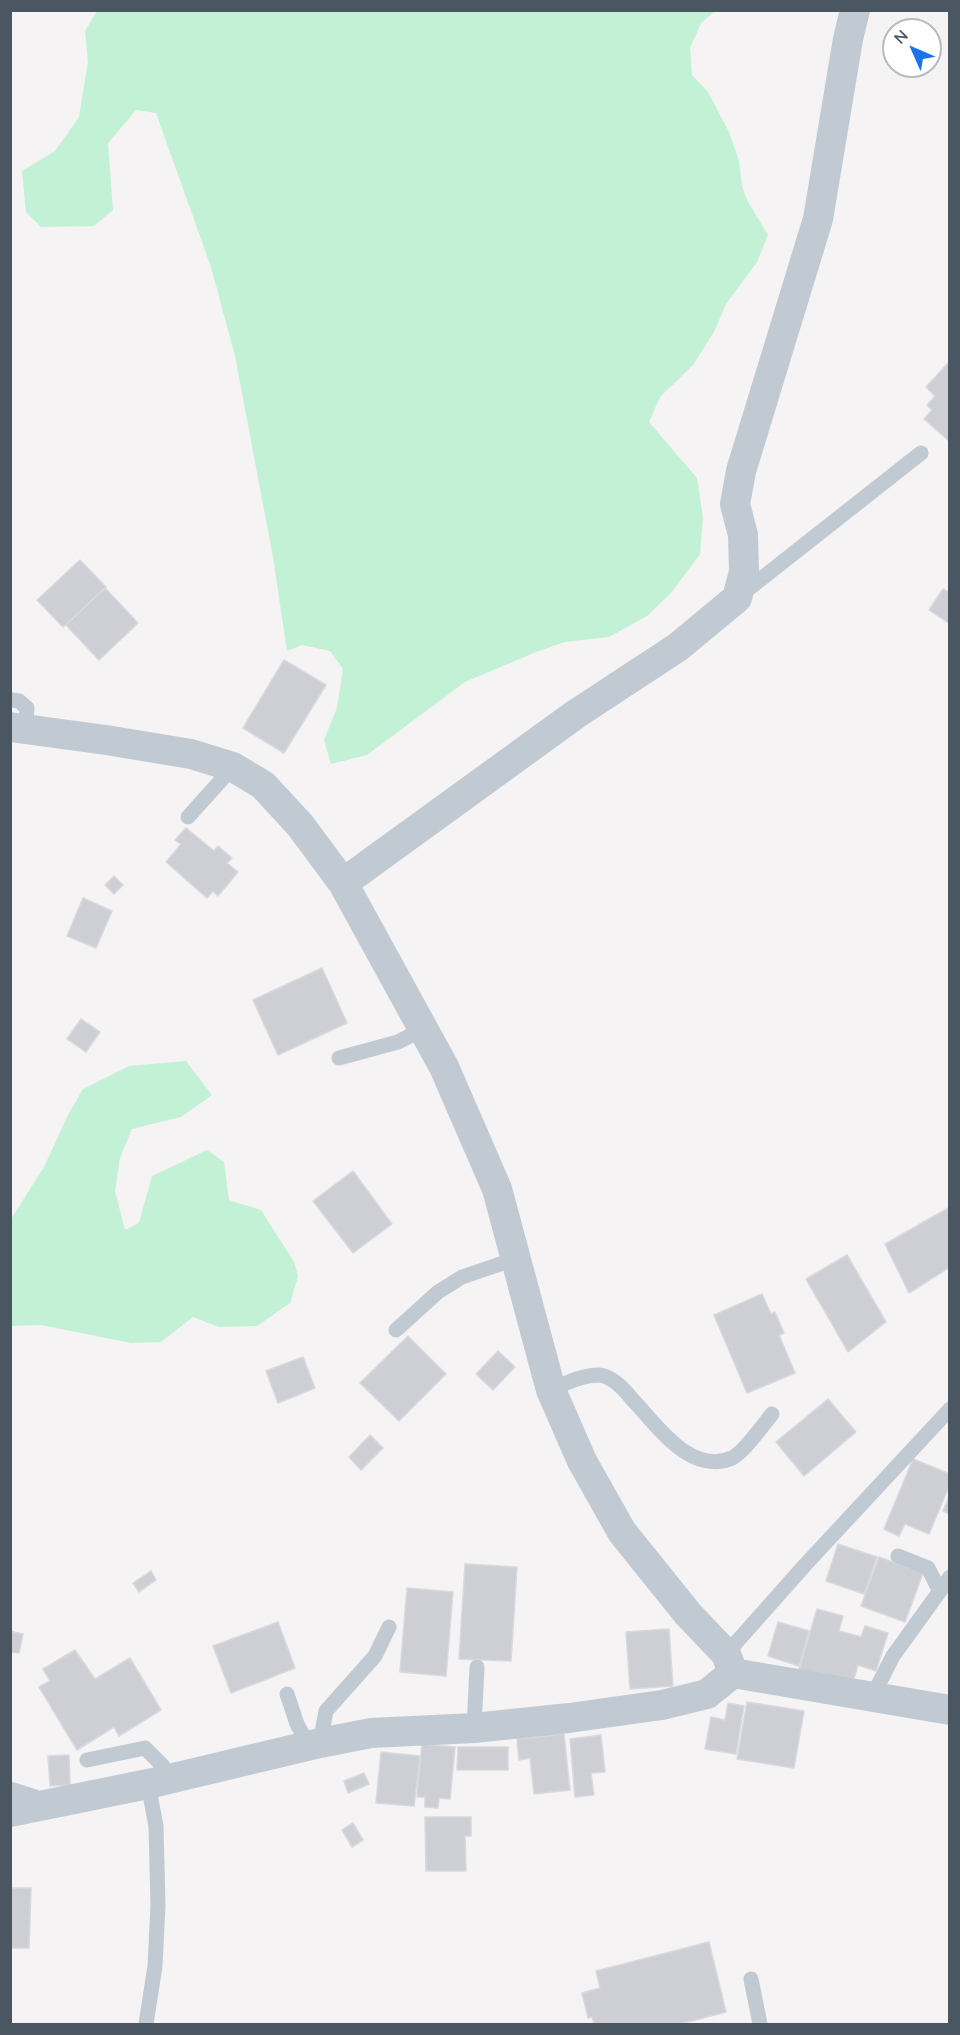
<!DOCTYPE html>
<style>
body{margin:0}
#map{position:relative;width:960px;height:2035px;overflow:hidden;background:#f5f3f3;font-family:Quicksand,sans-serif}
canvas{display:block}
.frame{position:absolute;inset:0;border:12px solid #4a5661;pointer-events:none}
.north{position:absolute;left:882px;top:18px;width:60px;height:60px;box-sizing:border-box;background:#fff;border:2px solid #b7bbc0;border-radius:50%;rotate:315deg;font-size:16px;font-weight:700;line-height:24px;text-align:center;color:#4a5661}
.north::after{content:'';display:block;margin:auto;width:21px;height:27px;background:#1a73e8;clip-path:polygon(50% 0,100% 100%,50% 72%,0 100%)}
</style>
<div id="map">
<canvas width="960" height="2035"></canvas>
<div class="frame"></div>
<div class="north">N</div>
</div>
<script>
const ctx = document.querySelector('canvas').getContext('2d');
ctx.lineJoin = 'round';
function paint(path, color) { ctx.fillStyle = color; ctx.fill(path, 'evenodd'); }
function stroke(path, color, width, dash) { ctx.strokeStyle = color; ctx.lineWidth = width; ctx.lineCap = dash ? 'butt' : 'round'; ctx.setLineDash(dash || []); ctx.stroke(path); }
paint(new Path2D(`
 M97 11H715L701 23 690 48 692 75 708 92 729 132 739 161 742 186 747 200 768 235 757 262 726 304 714 332 693 365 660 397 649 422 697 478 703 518 700 554 671 593 647 616 609 637 565 642 536 652 465 682 367 755 331 764 324 740 337 708 343 669 330 651 302 645 287 651 273 557 235 356 211 267 156 113 136 110 108 143 113 210 94 226 41 227 26 212 22 171 55 151 79 117 88 62 85 31Z
 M186 1061 212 1095 181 1117 132 1129 120 1158 115 1191 125 1230 139 1223 152 1176 207 1150 224 1162 229 1200 261 1210 294 1262 298 1276 290 1303 257 1326 219 1327 193 1317 161 1342 131 1343 41 1325 11 1326V1219L44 1167 68 1115 83 1089 129 1066Z`), '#c3f1d5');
const building = new Path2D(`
 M950 361V440L949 441 924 419 932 410 927 405 935 396 926 387Z
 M80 560 106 587 63 627 37 600Z
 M105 588 138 623 99 660 66 625Z
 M943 589 950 593V624L929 610Z
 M284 660 326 685 284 753 243 728Z
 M186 828 214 851 218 846 232 858 227 863 238 872 218 896 213 891 207 898 166 862 181 844 175 840Z
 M114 876 123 885 114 894 105 885Z
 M83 898 112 911 96 948 67 936Z
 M322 968 347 1023 278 1055 253 1000Z
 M81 1019 100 1032 86 1052 67 1039Z
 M353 1171 392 1224 353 1253 313 1201Z
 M950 1207V1267L909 1293 885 1244Z
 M847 1255 886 1322 848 1352 806 1279Z
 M762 1294 771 1314 775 1312 784 1333 779 1335 795 1373 747 1393 714 1315Z
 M408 1336 446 1374 399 1421 360 1383Z
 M498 1351 515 1367 493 1390 476 1374Z
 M303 1357 315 1388 278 1403 266 1371Z
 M828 1399 856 1432 804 1476 776 1442Z
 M370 1435 383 1448 361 1470 349 1457Z
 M913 1459 950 1474V1484L929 1534 905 1524 899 1536 884 1529Z
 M950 1494V1514L943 1511Z
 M838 1544 877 1557 864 1594 826 1581Z
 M879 1557 923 1573 905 1622 861 1606Z
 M465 1564 517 1567 511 1661 459 1659Z
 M151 1571 156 1580 139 1592 133 1583Z
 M407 1588 453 1592 446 1676 400 1672Z
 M817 1609 843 1616 839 1631 861 1637 865 1626 888 1633 876 1671 858 1665 852 1685 799 1670Z
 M278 1622 295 1668 231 1693 213 1646Z
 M778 1622 809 1631 799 1666 768 1656Z
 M669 1629 673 1686 630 1689 626 1632Z
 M10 1631 23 1634 19 1653 10 1652Z
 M75 1650 95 1679 130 1658 161 1710 119 1736 114 1727 77 1750 39 1687 50 1681 43 1669Z
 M747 1702 804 1711 794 1768 737 1759Z
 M728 1703 744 1706 736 1754 705 1749 711 1717 725 1720Z
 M564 1734 570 1790 534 1794 530 1758 519 1760 517 1739Z
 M601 1735 605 1772 591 1773 594 1795 575 1797 570 1739Z
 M422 1744 455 1747 450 1799 439 1798 438 1808 425 1807V1797H417Z
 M458 1747H508V1770H457Z
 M381 1752 420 1756 414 1806 376 1803Z
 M69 1755 70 1785 50 1786 48 1756Z
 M364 1773 369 1784 348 1793 344 1781Z
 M425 1817H471V1836H465L466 1871H426Z
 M353 1823 363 1840 352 1847 342 1830Z
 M10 1888H31L29 1948H10Z
 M709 1942 726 2012 680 2024H594L592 2017 588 2018 582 1993 600 1988 596 1971Z`);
paint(building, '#cdcfd5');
stroke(building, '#d7d9de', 1.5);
stroke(new Path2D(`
 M742 594 921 453
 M12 700 19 701 27 708 25 729
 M188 817 233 767
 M339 1058 398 1042 423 1029
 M396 1330 438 1292 462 1277 515 1259
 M551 1390C566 1383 582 1375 599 1375 612 1376 624 1389 632 1399 657 1425 690 1476 732 1458 743 1453 764 1424 772 1414
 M898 1556 928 1568 939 1590
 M726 1654 805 1565 950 1409
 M287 1694 297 1724 309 1746
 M872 1697 893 1656 950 1577
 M474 1728 477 1667
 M320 1743 326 1711 375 1656 389 1627
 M87 1760 145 1748 162 1765 170 1778
 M10 1789 35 1797 42 1801
 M751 1979 760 2024
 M146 2024 155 1966 158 1906 156 1826 148 1784`), '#c1cad2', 15);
stroke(new Path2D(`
 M10 727 106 740 191 754 233 767 263 785 300 825 343 883 444 1067 497 1189 551 1390 582 1461 622 1532 688 1614 726 1654 733 1673
 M343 883 576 714 678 647 737 598 744 572 743 535 735 504 741 471 818 219 848 39 855 10
 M10 1812 148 1784 320 1743 371 1733 474 1728 569 1718 662 1705 707 1694 733 1673 950 1710`), '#c1cad2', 30);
</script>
